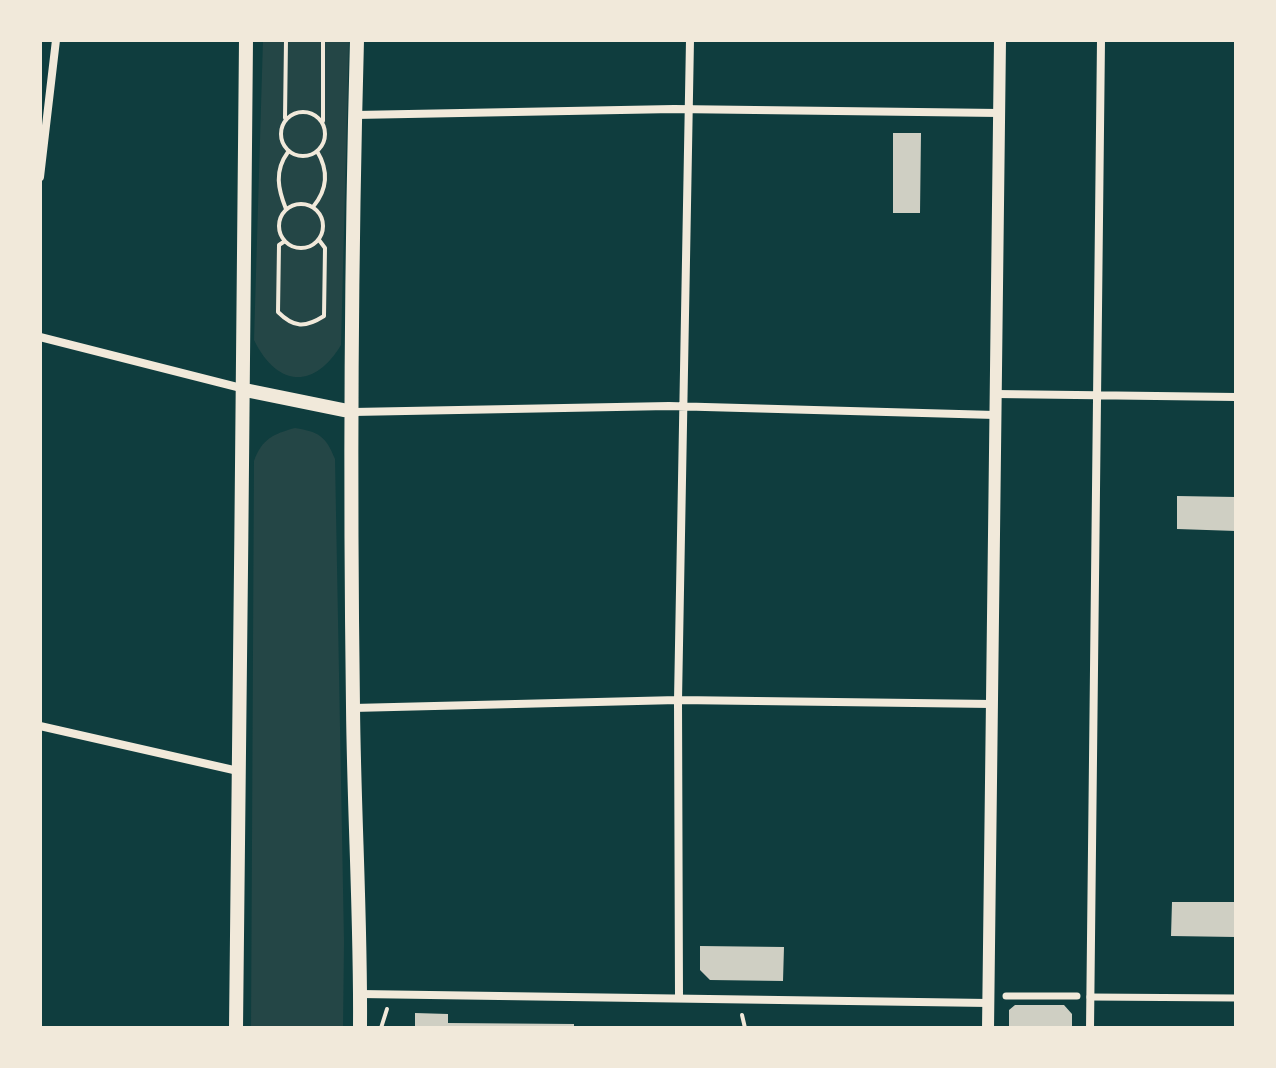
<!DOCTYPE html>
<style>
body{margin:0}
#map{position:relative;width:1276px;height:1068px;overflow:hidden;background:#0f3d3e;font-family:"IBM Plex Serif",serif}
canvas{display:block}
.frame{position:absolute;inset:0;border:42px solid #f1e9da;pointer-events:none}
</style>
<div id="map">
<canvas width="1276" height="1068"></canvas>
<div class="frame"></div>
</div>
<script>
const ctx = document.querySelector('canvas').getContext('2d');
ctx.lineJoin = 'round';
function paint(path, color) { ctx.fillStyle = color; ctx.fill(path, 'evenodd'); }
function stroke(path, color, width, dash) { ctx.strokeStyle = color; ctx.lineWidth = width; ctx.lineCap = dash ? 'butt' : 'round'; ctx.setLineDash(dash || []); ctx.stroke(path); }
paint(new Path2D(`
 M263 40H349L341 345C314 390 277 387 254 340Z
 M295 428C319 432 326 436 335 459L344 942 343 1028H251L254 461C262 439 273 434 295 428Z`), '#244646');
paint(new Path2D(`
 M893 133H921L920 213H893Z
 M1177 496 1236 497V531L1177 529Z
 M1172 902H1236L1235 937 1171 936Z
 M700 946 784 947 783 981 710 980 700 970Z
 M1015 1005H1064L1072 1014V1028H1009V1010Z
 M415 1013 448 1014V1023L574 1024V1028H415Z`), '#cfcfc3');
stroke(new Path2D(`
 M281 134a22 22 0 1 1 44 0a22 22 0 1 1-44 0Z
 M285 118 286 40
 M323 121V40
 M279 226a22 22 0 1 1 44 0a22 22 0 1 1-44 0Z
 M313 207C328 189 329 171 317 151
 M286 209C278 189 274 171 288 152
 M285 241 279 245 278 312C294 328 305 328 324 316L325 248 319 240
 M742 1015 745 1028
 M381 1028 387 1009`), '#f1e9da', 4);
stroke(new Path2D(`
 M1006 996H1077
 M1090 997 1236 998`), '#f1e9da', 7);
stroke(new Path2D(`
 M355 115 674 109 999 113
 M40 177 56 40
 M40 337 245 389
 M996 394 1236 397
 M353 412 669 406 995 415
 M353 708 678 700 992 704
 M40 726 238 771
 M360 994 988 1003
 M679 998 678 700 690 40
 M1090 1028 1101 40`), '#f1e9da', 8);
stroke(new Path2D(`
 M988 1028 1000 40`), '#f1e9da', 12);
stroke(new Path2D(`
 M357 40C351 262 350 485 353 707 354 814 361 921 360 1028
 M245 390 353 412
 M236 1028C238 699 245 369 246 40`), '#f1e9da', 14);
</script>
